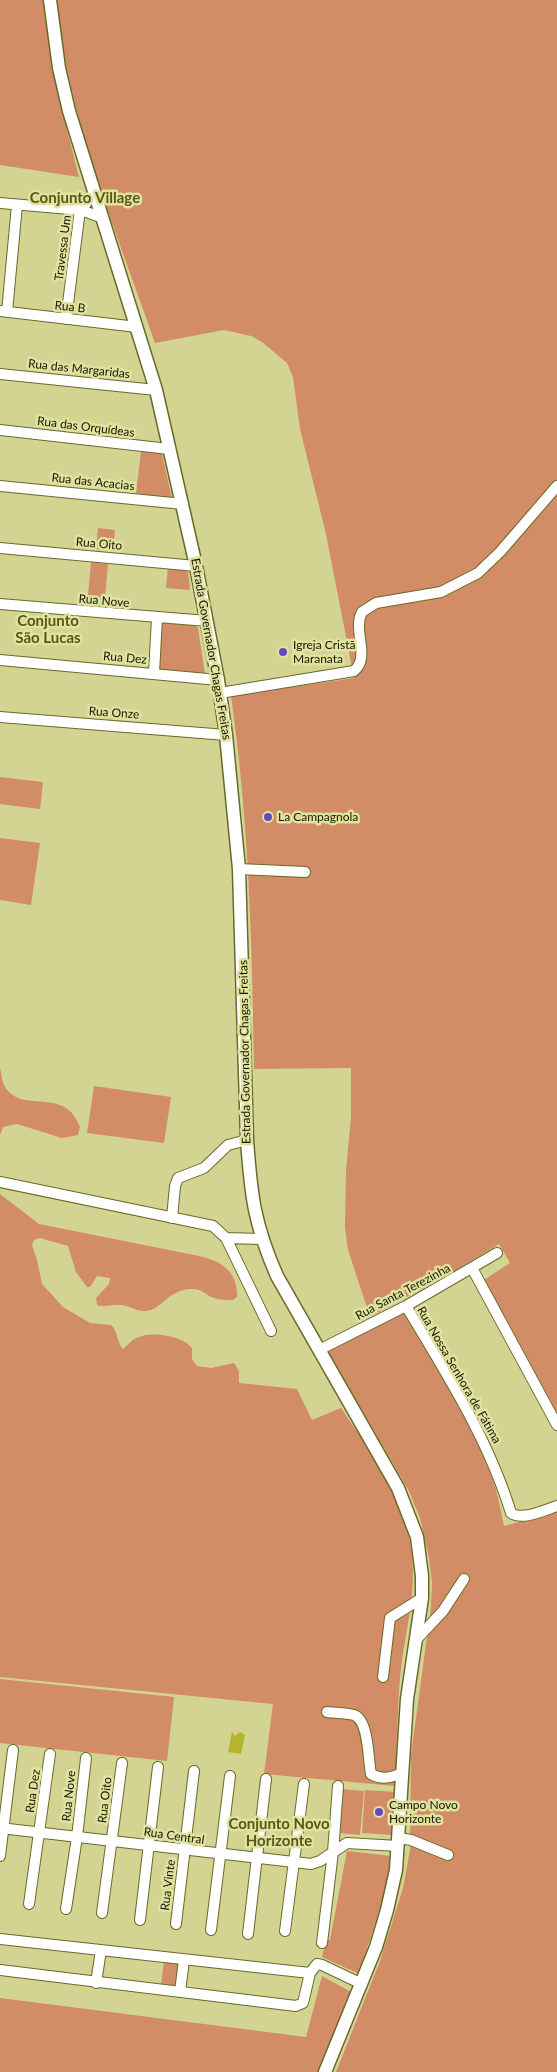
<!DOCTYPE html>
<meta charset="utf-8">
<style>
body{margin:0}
canvas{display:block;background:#d3d492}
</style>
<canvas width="557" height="2072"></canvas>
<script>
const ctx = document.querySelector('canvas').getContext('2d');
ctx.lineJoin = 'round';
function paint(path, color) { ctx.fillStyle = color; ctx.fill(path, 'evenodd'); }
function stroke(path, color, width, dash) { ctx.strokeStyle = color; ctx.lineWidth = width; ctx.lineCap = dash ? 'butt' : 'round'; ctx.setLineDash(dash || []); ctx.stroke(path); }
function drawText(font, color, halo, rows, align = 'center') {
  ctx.font = font + ' Lato,sans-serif'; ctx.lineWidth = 5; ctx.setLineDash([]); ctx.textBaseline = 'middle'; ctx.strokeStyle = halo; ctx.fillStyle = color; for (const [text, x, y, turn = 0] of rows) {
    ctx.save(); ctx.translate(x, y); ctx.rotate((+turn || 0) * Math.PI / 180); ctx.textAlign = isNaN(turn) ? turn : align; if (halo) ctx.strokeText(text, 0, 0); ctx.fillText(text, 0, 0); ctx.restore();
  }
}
paint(new Path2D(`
 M0 0H43L57 91 79 177 0 165Z
 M57 0H557V1412L484 1280 510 1263 499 1244 451 1273 370 1317 348 1250 345 1227 346 1170 351 1117V1068L254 1069C252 942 249 821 231 696L354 678 326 534 300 429 293 377 287 363 262 342 251 336 224 330 155 343C117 232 67 118 57 0Z
 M141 451 162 454 172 499 136 493Z
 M98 528 115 530 113 551 96 549Z
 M91 562 108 564 104 607 87 606Z
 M168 567 184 569 188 572 190 590 166 588Z
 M159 622 193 624 198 628 205 674 156 670Z
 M0 777 43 782 40 809 0 804Z
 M0 838 40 843 31 905 0 900Z
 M0 1068C2 1074 1 1080 5 1087 22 1115 65 1085 80 1127L78 1135 62 1138 17 1124 3 1127 0 1135Z
 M94 1086 171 1097 164 1143 87 1133Z
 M0 1194 39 1224 199 1256C222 1261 238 1272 237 1297L233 1300C227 1300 220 1300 214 1298 204 1294 202 1288 190 1289 166 1291 162 1310 146 1311 137 1312 129 1305 120 1305 112 1304 104 1308 97 1305L96 1298 109 1284 110 1278 97 1276 90 1287H87L76 1272 68 1246 40 1238 34 1240 32 1245 37 1260 42 1284 63 1307 90 1323 111 1325C118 1331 116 1341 123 1349 128 1345 132 1339 139 1337 152 1331 183 1336 192 1348V1359L197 1366 211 1368 234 1363 239 1371V1383L297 1389 312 1420 341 1408C365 1444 395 1483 406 1525 421 1579 408 1615 401 1668 397 1707 397 1747 395 1786L264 1774 273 1704 0 1677Z
 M403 1311C433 1362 467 1412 488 1467 496 1485 500 1506 504 1526L557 1512V2072H336L380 1961 403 1888 410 1850 411 1755 431 1607 432 1582 429 1558 420 1518 409 1491 327 1350Z
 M0 1679 174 1697 167 1761 0 1743Z
 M343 1789 364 1791 360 1835 340 1833Z
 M365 1790 396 1792 393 1835 362 1833Z
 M347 1851 391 1856 392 1869 359 1974 322 1957 326 1940H330Z
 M164 1961 180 1962 177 1987 161 1985Z
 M322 1976 353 1993 322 2072H0V1998L306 2037Z`), '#d28c66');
paint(new Path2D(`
 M232 1732 235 1736 240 1732 245 1735 241 1754 228 1752Z`), '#b5b431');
const minor = new Path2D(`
 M0 203 81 210 94 193
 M81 210 103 218
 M0 311 137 327
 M7 312 17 205
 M66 319 80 210
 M0 374 156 390
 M0 430 169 449
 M0 486 183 504
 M0 548 196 566
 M0 604 207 621
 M0 660 218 680
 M154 673 157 618
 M220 693 354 671C371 657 352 630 362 612L376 603 441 592 478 573 500 552 557 486
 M0 717 226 735
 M239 869 305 872
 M0 1182 213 1226 226 1238 271 1331
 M172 1218 175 1186 178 1178 204 1168 228 1145 247 1140
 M226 1238 261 1239
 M472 1268 557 1425
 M406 1306C446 1373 488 1438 511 1513 522 1521 545 1510 557 1506
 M319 1350 406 1306 497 1253
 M415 1641 443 1611 464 1579
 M383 1677 390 1618 422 1598
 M327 1712C335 1713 346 1713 354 1715 369 1720 368 1760 371 1774 382 1780 390 1778 402 1773
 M0 1828 311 1864 320 1861 347 1843 398 1846
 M399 1838 411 1840 448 1855
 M0 1856 13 1750
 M29 1904 50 1754
 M66 1909 77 1837 86 1758
 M102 1913 122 1763
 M140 1920 158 1767
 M176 1924 194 1771
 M211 1930 230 1776
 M285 1931 304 1784
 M248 1934 266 1779
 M0 1939 310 1973
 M322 1943 333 1852 338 1786
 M0 1970 296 2006 303 2003 310 1973 317 1964 322 1965 362 1984
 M96 1983 101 1950
 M180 1992 184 1960`);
const major = new Path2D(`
 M50 0 59 68 69 111 156 390 196 566 218 680 226 735 239 869 247 1140C251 1195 254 1224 277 1276L398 1488 417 1537 422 1576V1598L407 1699 396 1870 387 1910 376 1947 325 2072`);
stroke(minor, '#696929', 12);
stroke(major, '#696929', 15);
stroke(minor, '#fff', 10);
stroke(major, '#fff', 12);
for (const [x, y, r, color] of [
 [283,652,5,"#6448c1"],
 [268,817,5,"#6448c1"],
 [379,1812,5,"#6448c1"]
]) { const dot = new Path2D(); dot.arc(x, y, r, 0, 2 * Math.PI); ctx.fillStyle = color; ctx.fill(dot); stroke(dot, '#e0e29f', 2); }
drawText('12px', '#171700', '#e0e29f', [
 ["Travessa Um",63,248,-83],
 ["Rua B",70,307,6],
 ["Rua das Margaridas",79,369,6],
 ["Rua das Orquídeas",86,427,7],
 ["Rua das Acacias",93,482,6],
 ["Rua Oito",99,544,5],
 ["Rua Nove",104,601,5],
 ["Estrada Governador Chagas Freitas",211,649,80],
 ["Rua Dez",125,658,5],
 ["Rua Onze",114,713,4],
 ["Estrada Governador Chagas Freitas",245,1052,-91],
 ["Rua Santa Terezinha",403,1292,-28],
 ["Rua Nossa Senhora de Fátima",459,1375,60],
 ["Rua Dez",33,1791,-82],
 ["Rua Nove",69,1796,-84],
 ["Rua Oito",105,1800,-83],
 ["Rua Central",174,1836,8],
 ["Rua Vinte",168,1885,-83]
]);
drawText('12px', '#171700', '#e0e29f', [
 ["Igreja Cristã",293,645],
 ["Maranata",293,659],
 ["La Campagnola",278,817],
 ["Campo Novo",389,1805],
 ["Horizonte",389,1819]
], 'left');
drawText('bold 15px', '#585815', '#e0e29f', [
 ["Conjunto Village",85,198],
 ["Conjunto",48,621],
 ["São Lucas",48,638],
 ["Conjunto Novo",279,1824],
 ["Horizonte",279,1841]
]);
</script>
